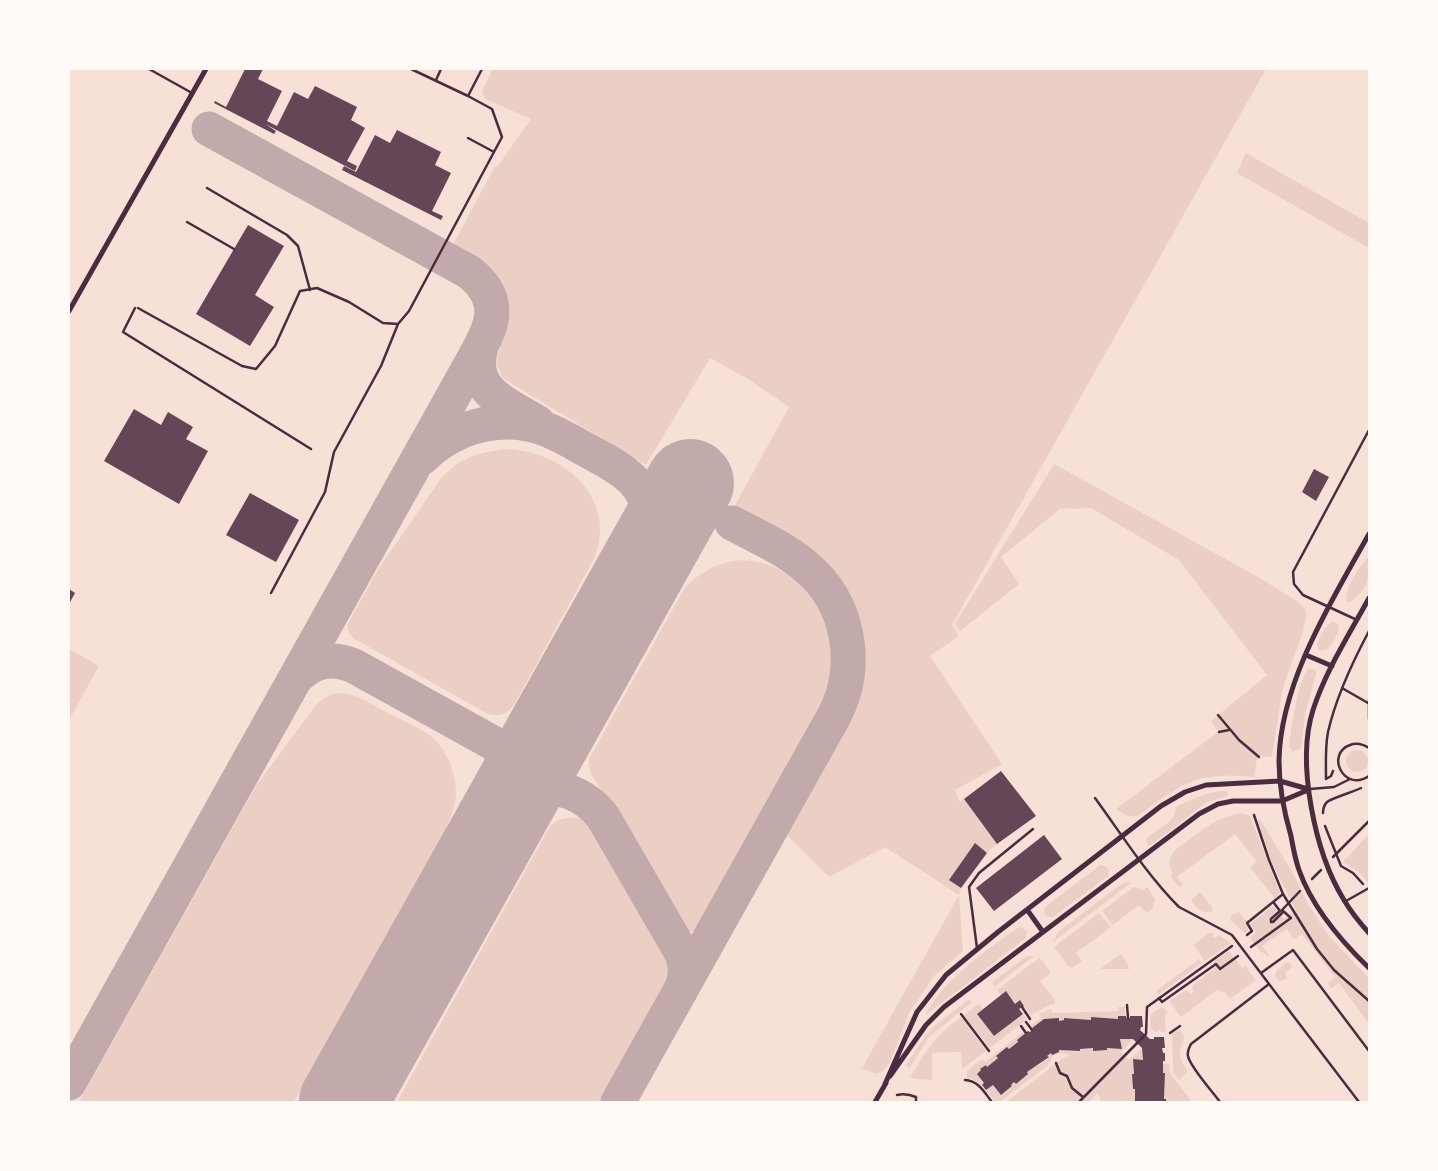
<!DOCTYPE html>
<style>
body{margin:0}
#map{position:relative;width:1438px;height:1171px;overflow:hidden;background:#f7e1d7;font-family:"DM Sans",sans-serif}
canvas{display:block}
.frame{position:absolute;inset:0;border:70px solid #fffaf5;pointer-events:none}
</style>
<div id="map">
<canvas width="1438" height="1171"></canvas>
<div class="frame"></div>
</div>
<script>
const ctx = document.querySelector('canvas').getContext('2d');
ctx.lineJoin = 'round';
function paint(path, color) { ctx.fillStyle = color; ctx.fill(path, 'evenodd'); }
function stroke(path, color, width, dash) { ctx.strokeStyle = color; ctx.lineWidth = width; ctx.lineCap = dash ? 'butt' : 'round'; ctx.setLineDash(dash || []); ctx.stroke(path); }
paint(new Path2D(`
 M493 69H1266L952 625 959 636 930 656 1002 764 955 790 960 802 964 799 997 844 987 853 961 888 959 895 963 951 934 976 909 1013 889 1064 883 1071 876 1074 862 1068 959 895 885 847 829 877 784 832 804 805 846 729 864 667 857 619 835 579 803 543 733 509 789 407 748 379 710 358 646 465 504 379C492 362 499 354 504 336 518 289 489 267 452 247L495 166H498L531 119 485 99 482 91Z
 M1246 153 1369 223V248L1237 173Z
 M503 449C560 449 618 495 595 557L515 703C508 714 501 717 488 714L353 638 349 633 347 625 379 568 442 477 457 464 474 455Z
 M1054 464 1258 577 1297 601 1305 609 1307 615 1301 638 1289 670 1282 692 1272 757 1259 756 1257 759 1254 777C1240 776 1225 775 1211 777 1183 780 1162 799 1139 815 1129 818 1124 815 1116 809L1218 732 1211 721 1267 675 1179 560 1091 508 1060 509 1001 557 1019 584 960 631 955 624Z
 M1369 557C1369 579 1369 590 1348 603L1347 602C1343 591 1360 564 1369 557Z
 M742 560C752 561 763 562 772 566 810 582 835 627 831 667 829 689 816 712 807 731 777 798 739 861 704 925L700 929 689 932 680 926 595 780 590 772 589 759 684 589C700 571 719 562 742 560Z
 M1333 622 1338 624 1339 630C1334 639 1331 652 1319 650L1317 644C1321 636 1324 626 1333 622Z
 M69 649 99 666 69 720Z
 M1309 669 1315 670 1316 673 1305 715 1301 748 1293 752 1289 746C1291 731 1298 676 1309 669Z
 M335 693C354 692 372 704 388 713 401 720 416 726 428 734 446 747 457 774 456 795 455 808 448 823 443 835L294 1102H79L256 786 315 706 324 698Z
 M1346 761a11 11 0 1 1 22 0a11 11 0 1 1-22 0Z
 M1220 791H1228V796L1207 802 1151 845H1148L1146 842 1147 838 1170 821 1173 817 1176 808 1179 805 1203 795Z
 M1241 813 1250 816 1280 893 1275 899 1250 867 1257 862 1235 834 1177 877 1183 885 1179 887 1170 876 1173 874C1167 865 1169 859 1174 851 1196 835 1214 817 1241 813Z
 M572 817 583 819 594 826 670 957 674 968 670 984 604 1102H397L550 826 558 820Z
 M1260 819 1294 875 1308 904 1329 936 1369 978V1024L1339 983 1332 988H1330L1328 983 1335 977 1302 934 1294 939 1287 929 1262 946 1269 955 1268 956 1260 951 1250 938 1256 932 1250 924 1273 906 1284 919 1296 910 1272 863 1258 821Z
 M1369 834V884L1360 873 1343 862Z
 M1100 865 1107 867 1109 871 1108 876 1053 917C1049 918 1044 916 1044 911L1045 907Z
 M1127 882 1131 883 1053 942 1058 932 1120 885Z
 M1134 887 1143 890 1147 887 1155 899 1153 908 1147 913 1139 905 1113 925 1102 911Z
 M1199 893H1201L1213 909 1212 912C1204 914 1197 909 1192 902V899Z
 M1239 912 1246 921 1244 923 1249 930 1245 933 1230 920 1232 915Z
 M1099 913 1111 927 1076 953 1082 961 1073 967H1069L1054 947Z
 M1019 927 1023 928 1027 932 1026 938 926 1015V1013C946 978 986 950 1019 927Z
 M1211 933H1213V937L1215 938 1218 935 1231 943 1205 961 1194 945 1207 934Z
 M1229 951 1242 968 1245 966 1256 980 1230 999 1224 991 1221 993 1218 989 1181 1017 1169 1001 1186 990 1191 994 1194 992 1192 986 1216 967 1213 962Z
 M1121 954 1130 969H1100L1119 955Z
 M1027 956H1034L994 987 992 982Z
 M1039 958 1042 960 1051 973 1040 981 1055 1000V1004L1050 1005 1031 1015 1020 1001 1015 1004 1006 991 1001 995 997 990Z
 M1199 959 1202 963 1158 995 1156 991Z
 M1286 963H1290L1292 967 1285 973 1287 978 1280 982 1275 975 1277 970Z
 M969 999 972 1002 929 1037 909 1069 906 1065 921 1042 933 1027Z
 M979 1004 983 1009 977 1014 994 1036 1023 1014 1027 1019 990 1048 964 1015Z
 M1118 1007H1125V1016L1118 1019 1091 1017V1020L1064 1018V1020L1059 1021V1018L1044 1019 1033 1027 1031 1025 1041 1018 1039 1014 1051 1009 1052 1013 1118 1011Z
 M1161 1007 1162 1008 1163 1007 1168 1013 1165 1015 1166 1032H1161V1030H1158V1032H1154V1030H1151L1150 1015Z
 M961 1017 986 1051 962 1069 961 1052 932 1053V1077L931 1080 910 1078C927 1049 934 1037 961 1017Z
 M1179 1029 1185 1038C1177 1051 1179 1060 1188 1071L1179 1080 1173 1072 1172 1034Z
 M1023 1032 1024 1034 1017 1040 1018 1042 1009 1049 1007 1048 987 1067 986 1065 981 1069 984 1083 982 1085 973 1079 967 1078V1071L982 1059 985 1062Z
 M1120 1039H1133L1121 1052 1129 1060 1142 1048 1143 1060H1133L1135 1101 1133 1102H1101L1098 1093 1089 1102H1006L1063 1058 1070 1055 1061 1053 1054 1055 1047 1066 1000 1102H995L986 1090 993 1085 1001 1095 1012 1087 1011 1085 1028 1074 1027 1072 1037 1064 1038 1066 1048 1058 1047 1056 1051 1053 1053 1054 1059 1052V1050L1080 1051V1049L1093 1048V1051L1106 1050 1107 1048 1122 1049Z
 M1163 1064H1169L1170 1073 1192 1102H1166V1099H1164L1165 1073H1163Z`), '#ebcfc5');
stroke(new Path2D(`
 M483 341C465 390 504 402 538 423
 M422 458C446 434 478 421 512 422 539 423 560 435 583 448 616 467 645 477 651 519 653 533 653 544 648 557
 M295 679C312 661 331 656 354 666L493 743C517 761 519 788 505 813
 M505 813C513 806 521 798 530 793 556 780 587 796 603 817L680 950C687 964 687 975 681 990
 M69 1083 466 373C486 336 511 305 469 272L209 129
 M618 1102 834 716C860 666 850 603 805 566 784 548 756 536 732 523`), '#c3aaaa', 35);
stroke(new Path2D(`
 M343 1102 690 483`), '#c3aaaa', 88);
paint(new Path2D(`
 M245 69H263L258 79 282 91 267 121 277 126 294 92 308 99 315 86 357 107 351 120 365 128 347 161 357 166 355 171 265 124 276 131 274 134 214 103 215 101 226 107Z
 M397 130 441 152 435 165 451 173 432 211 443 216 441 220 342 170 344 166 356 172 375 135 390 143Z
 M248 225 284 246 255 295 274 307 250 346 196 314Z
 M134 409 161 425 168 412 193 427 186 439 208 451 179 504 104 461Z
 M1314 469 1329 477 1316 501 1302 492Z
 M250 493 299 520 276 562 226 535Z
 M69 589 75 593 69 604Z
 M1001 771 1036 816 997 844 964 799Z
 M1044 835 1062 859 994 911 976 888Z
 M975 843 987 853 961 888 949 880Z
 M1006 991 1015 1004 1020 1000 1024 1006 1019 1009 1023 1014 994 1036 977 1014Z
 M1118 1016H1126V1018H1130V1016H1142L1143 1027H1141L1140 1030 1150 1039H1154V1037H1164L1165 1048H1162L1163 1053H1165V1061H1163V1073H1165L1164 1099H1166V1102H1135V1089H1133L1132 1074H1134L1133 1059 1143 1060 1142 1048 1133 1039H1120L1122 1049 1107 1048V1050L1093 1051V1048L1080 1049V1051L1059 1050V1052L1052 1055 1051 1053 1047 1056 1049 1057 1027 1072 1028 1074 1016 1084 1014 1082 1011 1085 1012 1086 1001 1095 993 1085 986 1090 982 1085 984 1083 977 1074 981 1070 980 1069 986 1065 987 1067 998 1058 996 1056 1007 1047 1009 1049 1018 1042 1017 1040 1028 1031 1030 1032 1033 1029 1032 1028 1044 1019 1059 1018V1021L1064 1020V1018L1091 1020V1017L1118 1019Z`), '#644757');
stroke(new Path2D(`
 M1342 688 1368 703
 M1369 700V719
 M1218 715 1239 740 1259 757
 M1219 732 1229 730
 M1326 779C1326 763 1325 747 1328 732 1336 697 1352 663 1369 631
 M1326 779 1331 776 1333 771
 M1323 813C1323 809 1324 805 1327 802 1332 798 1353 792 1361 788
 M1325 826 1341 866 1353 873 1363 884
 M1333 857 1369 821
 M1312 879 1321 870
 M1283 894 1317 949 1334 970 1369 1001
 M1274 903 1280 911 1271 919V922H1273L1283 912
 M1247 935 1252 931 1247 923 1283 894 1269 860 1254 815
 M1251 947 1291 918 1282 910 1300 891
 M1159 998 1162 1002 1216 964 1220 969 1238 956
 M1127 1005 1128 1018
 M1022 1007 1030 1019
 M961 1014 989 1051
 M1026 1022 1032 1030
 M1021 1026 1026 1033
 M1170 1033 1180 1026
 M1056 1063 1060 1073 1067 1076 1072 1088 1083 1097
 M965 1080C979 1081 984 1092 992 1102
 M897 1095C904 1093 909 1094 916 1097V1102
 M1079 1102 1146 1034 1147 1007 1232 946`), '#4a2c40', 2.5);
stroke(new Path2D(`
 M149 69 192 93
 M436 80 441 69
 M468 96 482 69
 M468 138 494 152
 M207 188 287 235 298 246 310 290
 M187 222 234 249
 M135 308 123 332 311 449
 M138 308 242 366 256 369 275 346 300 291 317 288 349 302 383 323 398 324 409 311 502 137 492 109 468 96 411 69
 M271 593 325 492 334 452 381 366 398 324
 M1357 620 1303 595 1294 584 1293 572 1369 430
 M1369 748C1363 744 1357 742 1350 745 1325 754 1344 793 1369 776
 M1310 789 1334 787 1350 779
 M1095 798C1122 835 1147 875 1179 907L1232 935 1269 984 1191 1044C1189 1048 1187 1051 1188 1056 1190 1067 1213 1092 1220 1102
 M1346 901 1369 888
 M977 948 969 887 979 873 1033 829
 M1261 973 1293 950 1369 1051
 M1269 984 1359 1102`), '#4a2c40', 2.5);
stroke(new Path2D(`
 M69 311 206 69
 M1369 534C1332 600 1280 683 1279 761 1279 787 1284 812 1291 836 1293 847 1295 859 1299 870 1312 907 1341 941 1369 968
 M1369 598C1349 635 1326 670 1313 710 1296 763 1315 853 1344 900 1351 912 1360 923 1369 933
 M1306 655 1332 666
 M1028 911 1043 932
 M890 1076 926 1025 944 1007 1199 814 1218 804 1233 801H1282L1308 790
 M885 1084 917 1012 946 975 998 932 1161 806 1185 792 1206 785 1280 781 1308 789
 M875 1102 886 1083`), '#4a2c40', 5);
</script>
